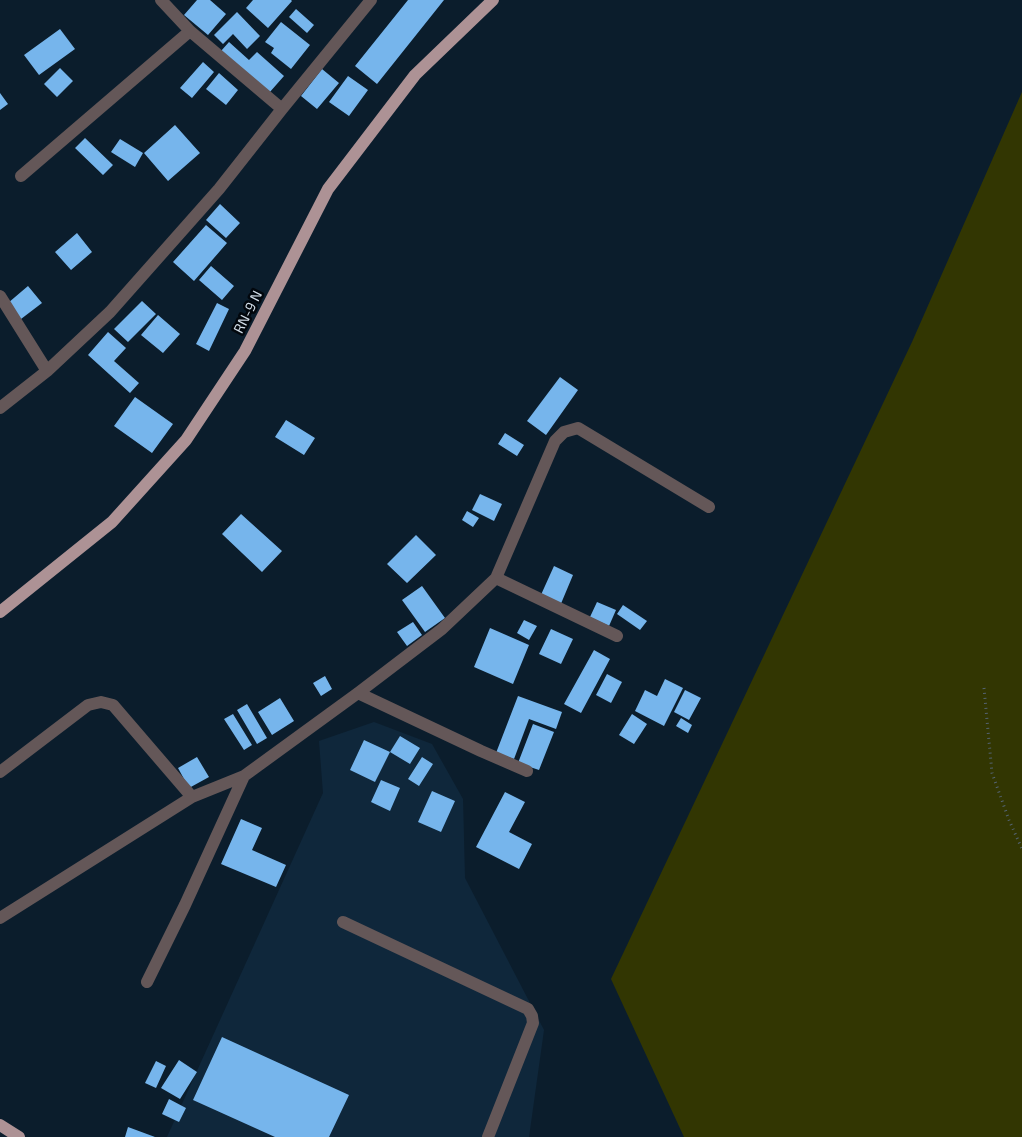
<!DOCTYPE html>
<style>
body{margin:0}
canvas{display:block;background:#0b1d2c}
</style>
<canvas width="1022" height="1137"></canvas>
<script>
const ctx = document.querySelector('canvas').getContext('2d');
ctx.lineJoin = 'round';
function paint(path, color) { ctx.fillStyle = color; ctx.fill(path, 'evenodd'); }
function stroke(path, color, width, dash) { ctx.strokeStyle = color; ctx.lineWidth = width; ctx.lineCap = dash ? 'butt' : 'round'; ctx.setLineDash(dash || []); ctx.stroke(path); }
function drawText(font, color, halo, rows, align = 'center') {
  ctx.font = font + ' "Exo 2",sans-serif'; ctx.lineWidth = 5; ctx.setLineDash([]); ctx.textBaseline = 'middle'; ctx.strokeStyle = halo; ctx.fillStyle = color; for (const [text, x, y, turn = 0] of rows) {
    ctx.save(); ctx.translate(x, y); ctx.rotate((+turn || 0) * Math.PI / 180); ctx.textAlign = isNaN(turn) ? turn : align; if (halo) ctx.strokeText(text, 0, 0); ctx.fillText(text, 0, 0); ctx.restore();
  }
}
paint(new Path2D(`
 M374 722 432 744 463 799 465 878 544 1030 529 1137H167L323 793 319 741Z`), '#0f273b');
paint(new Path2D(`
 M1022 92V1137H684L611 979 912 342Z`), '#323602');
paint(new Path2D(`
 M197 0H210L226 14 208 35 184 15Z
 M253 0H291L292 1 268 28 246 8Z
 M408 0H444L377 84 355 66Z
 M296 9 314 25 307 33 289 17Z
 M237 12 260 36 247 49 233 34 223 44 214 35Z
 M281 22 310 45 291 69 271 53 274 48 265 42Z
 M60 29 75 49 39 75 24 55Z
 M229 42 249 60 257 52 284 76 269 93 221 51Z
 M203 62 214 72 192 98 180 88Z
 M60 68 73 81 57 97 44 84Z
 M322 69 339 83 317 109 301 96Z
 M219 73 238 90 226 105 206 89Z
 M348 76 368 90 349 116 329 102Z
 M0 93 8 104 0 110Z
 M175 125 200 153 168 181 144 153Z
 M85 138 113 165 103 175 75 148Z
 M120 139 143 153 135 167 111 152Z
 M220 204 240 223 226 238 206 220Z
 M206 225 227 243 194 281 173 262Z
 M77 233 92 252 71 270 55 252Z
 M211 266 234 286 222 300 199 280Z
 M28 286 42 303 21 319 8 303Z
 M142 301 156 314 128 342 114 329Z
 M217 303 229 309 209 351 196 344Z
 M158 315 180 334 163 353 141 335Z
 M108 332 126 348 114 361 139 383 130 393 88 355Z
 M560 377 578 390 546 435 527 421Z
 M135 397 173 424 152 453 114 426Z
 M286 420 315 438 304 455 275 437Z
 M505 433 524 445 517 456 498 444Z
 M480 494 502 504 494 521 472 510Z
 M467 511 479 518 473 527 462 520Z
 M241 514 282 551 262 572 222 534Z
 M416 535 436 555 407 583 387 564Z
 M554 566 573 575 560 606 540 597Z
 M422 586 445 618 425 632 402 600Z
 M597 602 616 610 609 626 590 617Z
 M623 605 647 621 640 630 617 614Z
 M524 620 537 626 529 640 517 633Z
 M413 622 422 635 407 646 397 632Z
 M490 628 529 645 513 684 474 667Z
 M551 629 573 639 561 664 539 654Z
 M594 650 610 659 581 713 564 704Z
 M607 674 622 682 611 703 596 695Z
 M325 676 332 689 321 696 313 683Z
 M665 679 683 688 664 726 635 711 645 690 657 696Z
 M685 690 701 698 689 720 674 712Z
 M518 696 562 712 556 729 529 719 514 759 496 753Z
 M280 698 294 721 272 735 258 712Z
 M247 704 267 738 257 744 237 710Z
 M233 714 252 745 244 750 224 719Z
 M632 714 647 724 634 744 619 735Z
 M681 718 692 725 688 733 676 726Z
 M533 724 554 732 539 770 518 763Z
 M400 736 420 748 410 764 390 752Z
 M364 740 390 752 375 782 350 770Z
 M197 757 209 777 189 788 178 768Z
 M422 757 433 764 419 786 408 779Z
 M381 780 400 788 390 811 371 802Z
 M432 791 455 801 441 832 418 822Z
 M505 792 525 802 509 832 532 844 519 869 476 847Z
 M241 819 262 828 252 850 286 865 276 887 221 864Z
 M222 1037 349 1095 329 1137H275L193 1100Z
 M179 1060 197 1072 180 1099 161 1088Z
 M156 1061 166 1066 156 1088 145 1083Z
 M169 1099 186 1108 179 1122 162 1114Z
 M128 1127 155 1137H125Z`), '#76b5ec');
stroke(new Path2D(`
 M984 688 992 773 1009 820 1022 849`), '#546371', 3, [1, 4]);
stroke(new Path2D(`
 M343 922 528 1009 532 1016 533 1023 488 1137`), '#645758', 12);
stroke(new Path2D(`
 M161 0 190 31 282 109
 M21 176 190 31
 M0 296 47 371
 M0 408 47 371 110 312 219 189 282 109 371 0
 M496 578 617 636
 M358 693 481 751 527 771
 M0 772 88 705 101 702 113 705 192 797
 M0 918 192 797 244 776 358 693 442 629 496 578 555 441 564 432 578 428 709 507
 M147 982 185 905 244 776`), '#645758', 12);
stroke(new Path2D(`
 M0 612 112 522 186 440 245 351 328 189 415 75 493 0
 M0 1125 19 1137`), '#ad9295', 12);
drawText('14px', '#d2dde8', '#02070d', [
 ["RN-9 N",248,312,-63]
]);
</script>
